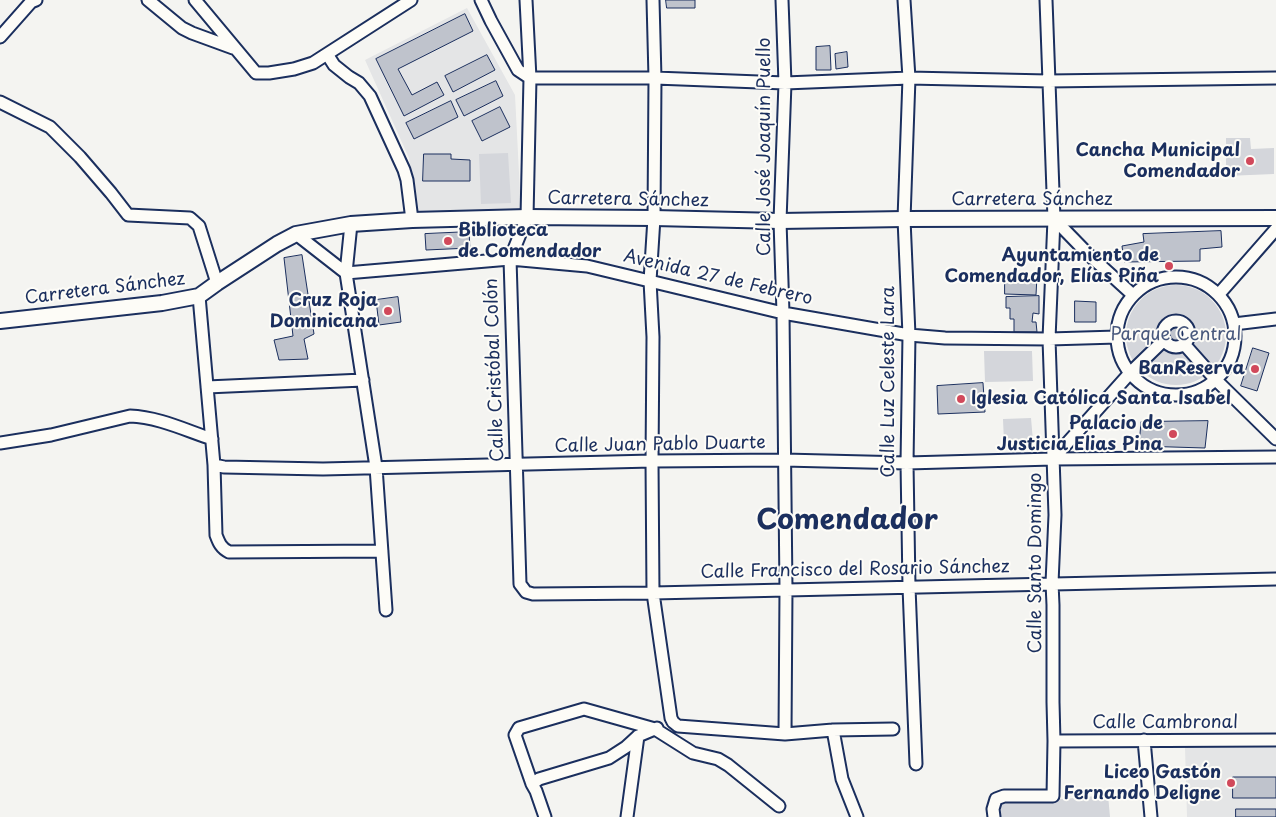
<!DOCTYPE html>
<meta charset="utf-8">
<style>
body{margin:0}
canvas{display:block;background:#f4f4f1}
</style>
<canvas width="1276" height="817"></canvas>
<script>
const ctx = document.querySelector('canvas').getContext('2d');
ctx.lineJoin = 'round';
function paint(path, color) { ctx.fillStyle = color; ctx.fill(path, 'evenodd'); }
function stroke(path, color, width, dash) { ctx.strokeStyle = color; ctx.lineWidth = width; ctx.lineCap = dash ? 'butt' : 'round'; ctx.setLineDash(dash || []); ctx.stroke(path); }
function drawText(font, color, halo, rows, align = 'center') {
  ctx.font = font + ' "Playpen Sans",sans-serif'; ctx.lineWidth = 4; ctx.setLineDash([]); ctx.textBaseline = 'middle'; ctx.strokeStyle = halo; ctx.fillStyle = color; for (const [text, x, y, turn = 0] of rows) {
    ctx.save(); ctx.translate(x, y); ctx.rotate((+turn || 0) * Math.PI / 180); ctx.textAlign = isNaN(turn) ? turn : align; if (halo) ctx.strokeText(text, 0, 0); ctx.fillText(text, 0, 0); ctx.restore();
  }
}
paint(new Path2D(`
 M467 8 515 95 521 212 414 214 409 158 365 60Z
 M1185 747 1276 748V817H1187Z`), '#e4e5e6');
paint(new Path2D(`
 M1226 138H1250L1251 149 1274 148V174L1226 176Z
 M508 153 511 203 481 204 479 154Z
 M1126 335a50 50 0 1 1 100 0a50 50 0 1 1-100 0Z
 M984 351H1032L1033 381 985 382Z
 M1031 418 1033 441 1004 443 1003 419Z
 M1108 795 1110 817H1001V801L1064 799Z`), '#d4d6db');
const building = new Path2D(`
 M666 0H695V8H667Z
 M465 14 473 31 398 69 412 95 437 82 444 95 404 116 376 59Z
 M830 46 831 70H816V47Z
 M847 52 848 67 836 69 835 54Z
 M487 55 495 70 453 92 445 76Z
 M496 81 503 96 464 116 456 100Z
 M451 101 458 117 414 139 406 123Z
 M500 107 510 127 482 141 472 121Z
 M424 154H451V159L470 160V181H423Z
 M1221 231 1222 247 1200 249V261L1124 262 1122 246 1144 242 1143 234Z
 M469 232 470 248 426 250 425 234Z
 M302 255 314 334 304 339 308 359 279 360 274 340 293 336 284 258Z
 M1005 276H1037L1036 295 1005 294Z
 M1039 296V314L1033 313 1032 322H1036L1037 332H1014V319H1010V308H1006V297Z
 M398 297 401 322 379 325 376 300Z
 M1075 301 1096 302V322H1075Z
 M1167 333a9 9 0 1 1 18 0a9 9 0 1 1-18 0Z
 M1253 348 1269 353 1257 391 1241 386Z
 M983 383 985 412 938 414 937 386Z
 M1208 421 1205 448 1139 446 1141 422Z
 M1233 777H1276V798H1233Z
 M1236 809H1276V817H1236Z`);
paint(building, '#bfc3cc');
stroke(building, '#1b2f5e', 1);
const minor = new Path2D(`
 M148 0 182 28 192 33 233 48
 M195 0 256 73H269L294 69 313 63 411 0
 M481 0 491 21 518 70 530 78H655L785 83 909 78 1048 81 1276 78
 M526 0 530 78 527 217 510 259 520 584 526 592 533 594 653 593 1276 579
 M653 0 655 78 654 218 650 281 653 337 652 461 653 593 671 718 673 722 678 726 785 734 833 730 893 729
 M782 0 785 83 780 221 783 313 786 589 785 734
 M904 0 909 78 904 219 909 335 907 463 909 587 916 764
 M0 37 31 2 36 0
 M327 54 334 65 349 77 359 83 370 96 404 170 407 180 412 220
 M0 102 50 127 80 157 111 193 128 215 190 218 199 226 217 283
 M1054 219 1088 254 1133 295
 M351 224 346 273 376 467 386 610
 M296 234 346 273 510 259 587 266 783 313 909 335 945 338 1049 339 1117 337
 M1117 336a59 59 0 1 1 118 0a59 59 0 1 1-118 0Z
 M1219 294 1276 229
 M199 296 214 465 224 467 323 469 652 461 784 460 907 463 1053 459 1276 457
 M1163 334a13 13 0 1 1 26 0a13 13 0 1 1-26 0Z
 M1234 324 1276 319
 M1184 344 1216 380 1276 439
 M207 387 363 380
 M0 443 51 435 130 416C158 417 185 430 212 439
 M1053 459 1130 373 1164 340
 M214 465 216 535C219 543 221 548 229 552L382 551
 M833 730 842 779 857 817
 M1144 740 1151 817
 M1054 741 1276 740
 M532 784 515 735 519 728 584 709 655 729 693 753 718 759 728 765 779 806
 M545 817 536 791 532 784 539 779 609 758 626 747 638 736 657 728
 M627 817 638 736
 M994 817 993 809 996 799 1004 796H1053L1054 741 1053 702V605L1052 583 1055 515 1049 339 1054 219 1046 0`);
const major = new Path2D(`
 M0 321 162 303 199 296 217 283 277 244 296 234 351 224 412 220 527 217 654 218 780 221 904 219 1276 218`);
stroke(minor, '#1b2f5e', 15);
stroke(major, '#1b2f5e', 18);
stroke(minor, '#fdfcf7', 11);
stroke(major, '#fdfcf7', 14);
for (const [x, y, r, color] of [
 [1250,161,5,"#d1495b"],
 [448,241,5,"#d1495b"],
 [1169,266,5,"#d1495b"],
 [388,311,5,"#d1495b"],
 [1255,369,5,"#d1495b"],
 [961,399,5,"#d1495b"],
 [1173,434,5,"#d1495b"],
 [1231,783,5,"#d1495b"]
]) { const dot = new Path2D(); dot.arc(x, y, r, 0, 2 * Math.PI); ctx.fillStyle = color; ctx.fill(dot); stroke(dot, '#fdfcf7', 2); }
drawText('18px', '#1b2f5e', '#fdfcf7', [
 ["Calle José Joaquín Puello",765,147,-90],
 ["Carretera Sánchez",628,200,1],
 ["Carretera Sánchez",1032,200],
 ["Avenida 27 de Febrero",718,278,13],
 ["Carretera Sánchez",105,289,-7],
 ["Calle Cristóbal Colón",495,370,-92],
 ["Calle Luz Celeste Lara",889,382,-90],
 ["Calle Juan Pablo Duarte",660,445,-1],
 ["Calle Santo Domingo",1036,563,-90],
 ["Calle Francisco del Rosario Sánchez",855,570,-1],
 ["Calle Cambronal",1165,723]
]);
drawText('bold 18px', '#1b2f5e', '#fdfcf7', [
 ["Cancha Municipal",1240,151],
 ["Comendador",1240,172],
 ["Biblioteca",458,231,"left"],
 ["de Comendador",458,252,"left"],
 ["Ayuntamiento de",1159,256],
 ["Comendador, Elías Piña",1159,277],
 ["Cruz Roja",378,301],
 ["Dominicana",378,322],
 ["BanReserva",1245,369],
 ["Iglesia Católica Santa Isabel",971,399,"left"],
 ["Palacio de",1163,424],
 ["Justicia Elias Pina",1163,445],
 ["Liceo Gastón",1221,773],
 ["Fernando Deligne",1221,794]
], 'right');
drawText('18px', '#49597d', '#fdfcf7', [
 ["Parque Central",1176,335]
]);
drawText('bold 28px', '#1b2f5e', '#fdfcf7', [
 ["Comendador",847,521]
]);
</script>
